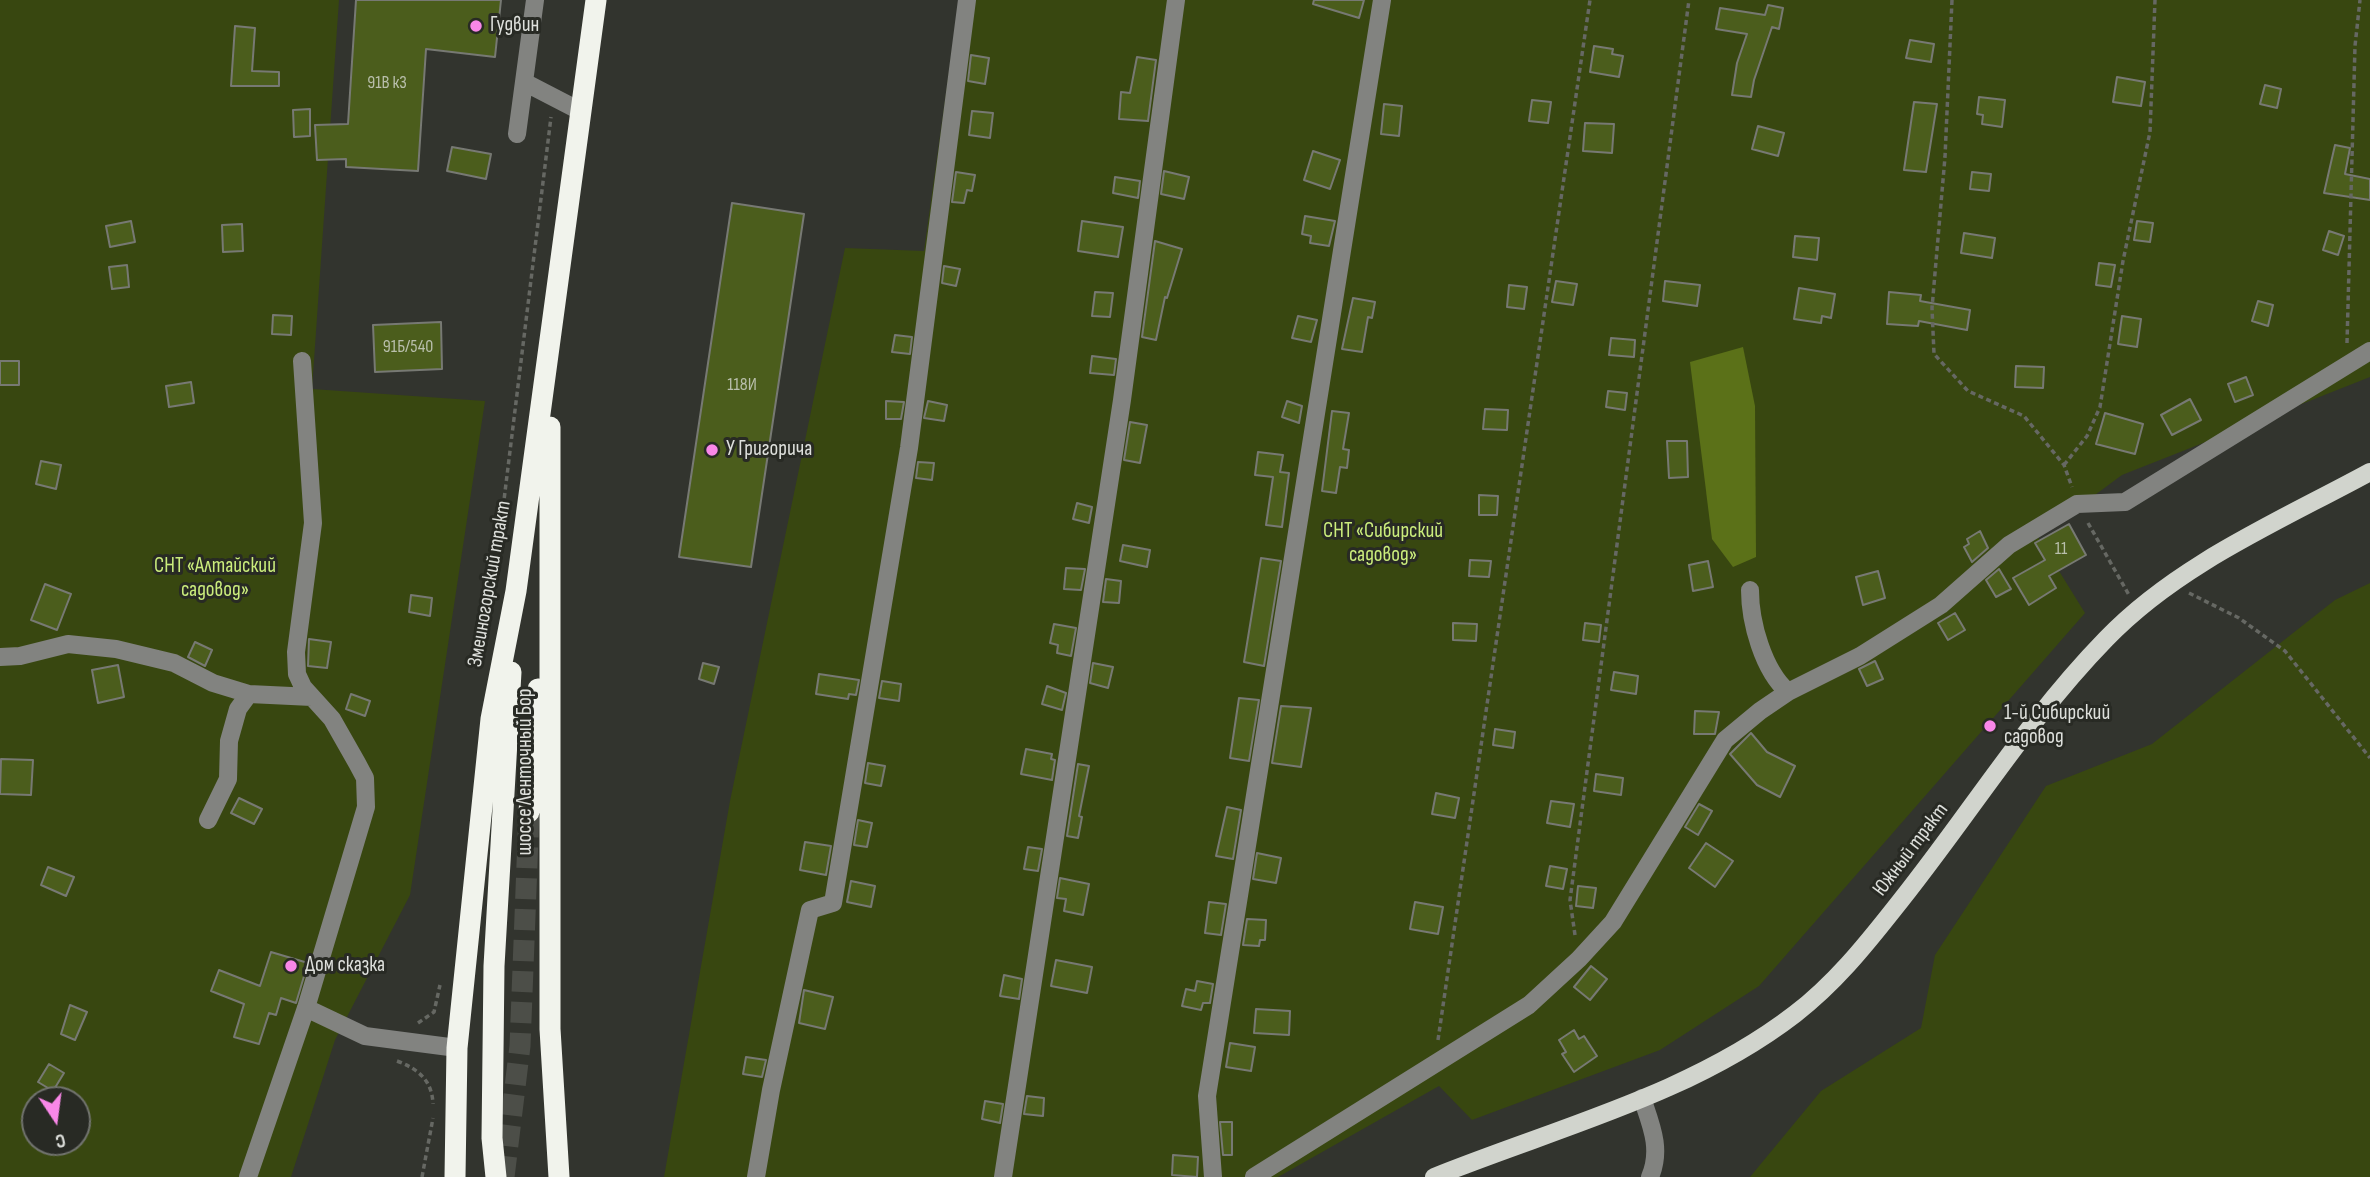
<!DOCTYPE html>
<meta charset="utf-8">
<style>
body{margin:0}
#map{position:relative;width:2370px;height:1177px;overflow:hidden;background:#32342e;font-family:"Sofia Sans Condensed",sans-serif}
canvas{display:block}
.north{position:absolute;left:21px;top:1086px;width:70px;height:70px;box-sizing:border-box;background:#282a24;border:2px solid #71736e;border-radius:50%;rotate:167deg;font-size:19px;font-weight:700;line-height:28px;text-align:center;color:#dee0dc}
.north::after{content:'';display:block;margin:auto;width:24px;height:32px;background:#f987e8;clip-path:polygon(50% 0,100% 100%,50% 72%,0 100%)}
</style>
<div id="map">
<canvas width="2370" height="1177"></canvas>
<div class="north">С</div>
</div>
<script>
const ctx = document.querySelector('canvas').getContext('2d');
ctx.lineJoin = 'round';
function paint(path, color) { ctx.fillStyle = color; ctx.fill(path, 'evenodd'); }
function stroke(path, color, width, dash) { ctx.strokeStyle = color; ctx.lineWidth = width; ctx.lineCap = dash ? 'butt' : 'round'; ctx.setLineDash(dash || []); ctx.stroke(path); }
function drawText(font, color, halo, rows, align = 'center') {
  ctx.font = font + ' "Sofia Sans Condensed",sans-serif'; ctx.lineWidth = 6; ctx.setLineDash([]); ctx.textBaseline = 'middle'; ctx.strokeStyle = halo; ctx.fillStyle = color; for (const [text, x, y, turn = 0] of rows) {
    ctx.save(); ctx.translate(x, y); ctx.rotate((+turn || 0) * Math.PI / 180); ctx.textAlign = isNaN(turn) ? turn : align; if (halo) ctx.strokeText(text, 0, 0); ctx.fillText(text, 0, 0); ctx.restore();
  }
}
paint(new Path2D(`
 M0 0H339L312 389 485 401 410 895 335 1040 291 1177H0ZM35 1100H77V1142H35Z
 M959 0H2370V377L2122 475 2038 537 2085 613 1759 986 1660 1050 1472 1120 1439 1086 1278 1177H664L730 801 845 248 924 251Z
 M2370 583V1177H1750L1821 1091 1921 1028 1935 955 2046 786 2152 744 2335 600Z`), '#384710');
paint(new Path2D(`
 M1743 347 1755 406 1756 557 1733 567 1712 539 1690 362Z`), '#5b7118');
const building = new Path2D(`
 M356 0H501L495 57 426 49 418 171 346 167V159L317 160 315 125 348 124Z
 M1314 0H1364L1359 18 1313 4Z
 M1768 5 1783 8 1779 29 1772 27 1754 80 1751 97 1732 95 1737 63 1747 34 1716 29 1720 8 1765 15Z
 M235 26 255 28 252 71 279 72V86H231Z
 M1910 40 1934 44 1931 62 1906 58Z
 M1594 46 1613 49 1612 54 1623 56 1619 77 1590 72Z
 M971 55 989 58 985 84 968 81Z
 M1137 57 1156 60 1148 121 1119 119 1121 92 1130 93Z
 M2117 77 2145 82 2141 106 2113 102Z
 M2265 85 2281 89 2277 108 2260 104Z
 M1979 97 2005 100 2002 127 1982 124 1983 115 1977 114Z
 M1532 100 1551 102 1548 123 1529 121Z
 M1914 102 1937 104 1926 172 1904 170Z
 M1384 104 1402 106 1399 136 1381 134Z
 M310 109V136L294 137 293 110Z
 M972 111 993 113 990 138 969 135Z
 M1585 123 1614 124 1612 153 1583 151Z
 M1758 126 1784 133 1778 156 1752 149Z
 M2335 145 2350 148 2345 174 2370 179V200L2324 193Z
 M452 147 491 154 486 179 447 171Z
 M1313 151 1340 160 1330 189 1304 180Z
 M1164 171 1189 177 1184 199 1161 194Z
 M956 172 975 175 972 191 967 190 964 203 952 202Z
 M1972 172 1991 174 1989 191 1970 189Z
 M1115 177 1140 181 1138 198 1113 193Z
 M732 203 804 214 751 567 679 557Z
 M1305 216 1335 221 1329 246 1310 243 1311 236 1302 234Z
 M131 221 135 242 110 247 106 226Z
 M1082 221 1123 227 1118 257 1078 251Z
 M2137 221 2153 223 2150 242 2134 240Z
 M242 224 243 251 223 252 222 225Z
 M2329 231 2344 236 2338 255 2323 250Z
 M1964 233 1995 238 1992 258 1961 253Z
 M1795 236 1819 238 1817 260 1793 257Z
 M1155 241 1182 249 1167 298 1165 297 1156 340 1142 337Z
 M2099 263 2115 265 2111 287 2096 285Z
 M127 265 129 287 112 289 109 267Z
 M944 266 960 269 956 286 942 283Z
 M1556 281 1577 284 1573 305 1552 302Z
 M1665 281 1700 285 1697 306 1663 301Z
 M1509 285 1527 287 1524 309 1507 307Z
 M1799 288 1835 294 1831 318 1822 316 1821 323 1794 319Z
 M1095 292 1113 293 1110 317 1092 316Z
 M1889 292 1921 295 1920 301 1970 310 1967 330 1919 321 1918 326 1887 324Z
 M1353 298 1375 302 1372 318 1368 317 1362 352 1342 349Z
 M2258 301 2273 305 2268 326 2252 321Z
 M273 315 292 316 291 335 272 334Z
 M1298 316 1317 320 1311 342 1292 338Z
 M2122 316 2141 319 2137 347 2118 344Z
 M441 322 442 369 375 372 373 325Z
 M895 335 912 337 910 354 892 352Z
 M1611 338 1635 340 1634 357 1609 355Z
 M1092 356 1116 359 1114 375 1090 373Z
 M0 361H19V385H0Z
 M2016 366 2044 367 2043 388 2015 387Z
 M2246 377 2253 395 2235 402 2228 384Z
 M191 382 194 403 169 407 166 386Z
 M1608 391 1627 393 1625 410 1606 407Z
 M2190 399 2201 420 2172 435 2161 415Z
 M886 401 904 402 901 419H886Z
 M928 401 947 405 944 421 924 418Z
 M1287 401 1302 406 1299 423 1282 417Z
 M1485 409 1508 410 1507 430 1483 429Z
 M1332 411 1349 413 1343 449 1349 450 1347 468 1340 467 1336 493 1322 491Z
 M2105 413 2143 424 2135 454 2096 444Z
 M1130 422 1147 425 1140 463 1124 460Z
 M1667 441H1687L1688 477 1669 478Z
 M1258 452 1283 455 1280 472 1289 473 1282 527 1266 525 1273 477 1255 475Z
 M41 461 61 465 56 489 36 484Z
 M918 462 934 463 932 480 916 478Z
 M1479 495 1498 496 1497 515H1479Z
 M1077 503 1092 507 1089 523 1073 519Z
 M2069 524 2086 555 2049 576 2056 588 2029 605 2013 578 2045 560 2035 543Z
 M1980 531 1988 548 1972 562 1964 547 1969 544 1967 539Z
 M1123 545 1150 550 1147 567 1120 561Z
 M1261 558 1281 561 1264 666 1244 662Z
 M1470 560 1491 561 1489 577 1469 576Z
 M1708 561 1713 587 1693 591 1689 565Z
 M1066 568 1085 569 1081 590 1064 589Z
 M1999 569 2011 589 1996 597 1986 580Z
 M1878 571 1885 598 1863 605 1856 577Z
 M1106 579 1121 581 1119 603 1103 602Z
 M45 584 71 594 57 630 31 620Z
 M411 595 432 598 430 616 409 612Z
 M1955 613 1965 630 1948 640 1938 623Z
 M1453 623 1477 624 1476 641 1453 640Z
 M1585 623 1601 625 1599 642 1583 640Z
 M1054 624 1076 628 1071 656 1057 653 1058 645 1050 643Z
 M309 639 331 642 327 668 308 666Z
 M195 642 212 650 205 666 188 657Z
 M1875 661 1883 679 1867 686 1859 669Z
 M703 663 719 667 714 684 699 679Z
 M1093 663 1113 667 1108 688 1090 683Z
 M118 665 124 697 98 703 92 670Z
 M1614 672 1638 676 1636 694 1611 690Z
 M819 674 859 680 856 695 849 694 848 699 816 694Z
 M882 681 901 684 899 701 879 698Z
 M1047 686 1066 693 1062 710 1042 704Z
 M351 694 370 701 365 716 346 709Z
 M1239 698 1259 700 1249 761 1230 758Z
 M1281 706 1311 708 1301 767 1272 763Z
 M1695 711 1719 712 1715 734H1694Z
 M1495 729 1515 732 1513 748 1493 745Z
 M1751 733 1767 752 1795 766 1780 797 1757 785 1730 754Z
 M1026 749 1052 754 1051 759 1055 760 1052 780 1021 774Z
 M1 759 33 760 31 795 0 794Z
 M868 763 885 766 881 786 865 783Z
 M1078 764 1089 766 1079 816 1082 817 1078 838 1067 836Z
 M1596 774 1623 778 1621 795 1594 791Z
 M1436 793 1459 798 1455 818 1432 814Z
 M239 798 262 809 254 824 231 813Z
 M1551 801 1574 804 1570 827 1547 823Z
 M1699 804 1712 811 1698 835 1685 827Z
 M1227 807 1241 810 1233 859 1216 856Z
 M858 820 872 823 867 847 854 845Z
 M805 842 831 846 826 875 800 870Z
 M1706 843 1733 861 1715 887 1689 868Z
 M1028 847 1042 849 1038 871 1024 869Z
 M1257 853 1281 858 1276 883 1253 879Z
 M1550 866 1567 869 1563 889 1546 886Z
 M48 867 74 877 66 896 41 885Z
 M1060 878 1089 884 1083 915 1064 911 1066 899 1057 898Z
 M851 881 875 886 871 907 847 902Z
 M1578 886 1596 888 1593 908 1576 906Z
 M1209 902 1226 904 1221 935 1205 933Z
 M1415 902 1443 907 1438 934 1410 929Z
 M1247 919 1266 920 1265 940H1260L1259 946 1243 945Z
 M271 952 308 963 296 1003 281 998 276 1015 269 1013 259 1044 234 1037 244 1004 211 991 219 970 260 986Z
 M1056 960 1092 967 1087 993 1051 986Z
 M1591 966 1607 979 1590 1000 1574 987Z
 M1004 975 1022 979 1019 999 1000 996Z
 M1197 981 1213 984 1210 1003H1203L1201 1010 1182 1006 1186 989 1195 991Z
 M804 990 833 997 825 1029 799 1023Z
 M70 1005 87 1012 75 1040 61 1034Z
 M1256 1009 1290 1011 1289 1035 1254 1033Z
 M1574 1030 1579 1039 1584 1036 1597 1056 1574 1072 1562 1054 1566 1052 1559 1040Z
 M1230 1043 1255 1047 1251 1071 1226 1067Z
 M746 1057 766 1060 762 1077 743 1074Z
 M49 1064 64 1073 53 1091 38 1082Z
 M1027 1096 1044 1098 1043 1116 1024 1114Z
 M985 1101 1003 1104 1000 1123 982 1119Z
 M1220 1122H1232V1155H1223Z
 M1173 1155 1198 1157 1197 1177 1172 1175Z`);
paint(building, '#4b5d1c');
stroke(building, '#777973', 2);
stroke(new Path2D(`
 M504 1177 520 1046 529 812`), '#4c4e48', 21, [21, 10]);
stroke(new Path2D(`
 M1952 0 1945 157 1932 308 1934 354 1968 391 2024 416 2064 465 2072 487
 M2347 343 2355 46 2360 0
 M2064 465 2087 436 2100 407 2123 261 2150 132 2155 0
 M2088 523 2129 595
 M497 557 551 117
 M2189 593 2239 618 2285 651 2370 758
 M1575 935 1570 900 1689 0
 M418 1023 434 1012 440 985
 M1438 1040 1590 0
 M397 1061C418 1069 432 1080 433 1104
 M422 1177 433 1118`), '#666863', 3.5, [5, 3.5]);
stroke(new Path2D(`
 M524 82 582 112
 M517 134 535 0
 M1750 590C1750 622 1763 670 1788 692
 M0 657 20 656 68 644 116 649 174 663 213 683 249 694 312 697
 M208 820 228 779 229 741 238 709 249 694
 M306 1008 365 1036 457 1048
 M1642 1098C1651 1125 1662 1149 1650 1177
 M248 1177 306 1008 366 807 365 778 357 763 332 719 303 687 297 674 296 652 313 523 302 361
 M756 1177 771 1090 810 910 833 903 909 448 967 0
 M1003 1177 1122 400 1176 0
 M1213 1177 1207 1096 1382 0
 M1254 1177 1529 1005 1579 959 1613 922 1725 740 1760 711 1788 692 1860 656 1941 605 2009 545 2077 504 2125 502 2370 351`), '#828380', 18);
stroke(new Path2D(`
 M1434 1177C1555 1128 1690 1095 1795 1014 1834 984 1864 947 1894 909 1966 820 2026 721 2106 639 2178 564 2280 521 2370 472`), '#d1d4cd', 18);
stroke(new Path2D(`
 M550 427V1029L559 1177
 M529 812 538 689
 M455 1177 457 1048 491 719 516 591 596 0
 M496 1177 492 1138 494 966 511 672`), '#f1f3ec', 21);
for (const [x, y, r, color] of [
 [476,26,7,"#f987e8"],
 [712,450,7,"#f987e8"],
 [1990,726,7,"#f987e8"],
 [291,966,7,"#f987e8"]
]) { const dot = new Path2D(); dot.arc(x, y, r, 0, 2 * Math.PI); ctx.fillStyle = color; ctx.fill(dot); stroke(dot, '#282a24', 2.5); }
drawText('18px', '#b9bfac', null, [
 ["91В к3",387,83],
 ["91Б/540",408,347],
 ["118И",742,385],
 ["11",2061,549]
]);
drawText('21px', '#dee0dc', '#282a24', [
 ["Гудвин",490,26],
 ["У Григорича",726,450],
 ["1-й Сибирский",2004,714],
 ["садовод",2004,738],
 ["Дом сказка",305,966]
], 'left');
drawText('21px', '#cbed7c', '#282a24', [
 ["СНТ «Сибирский",1383,532],
 ["садовод»",1383,556],
 ["СНТ «Алтайский",215,567],
 ["садовод»",215,591]
]);
drawText('21px', '#dee0dc', '#282a24', [
 ["Змеиногорский тракт",490,584,-80],
 ["шоссе Ленточный Бор",526,772,-90],
 ["Южный тракт",1911,850,-53]
]);
</script>
